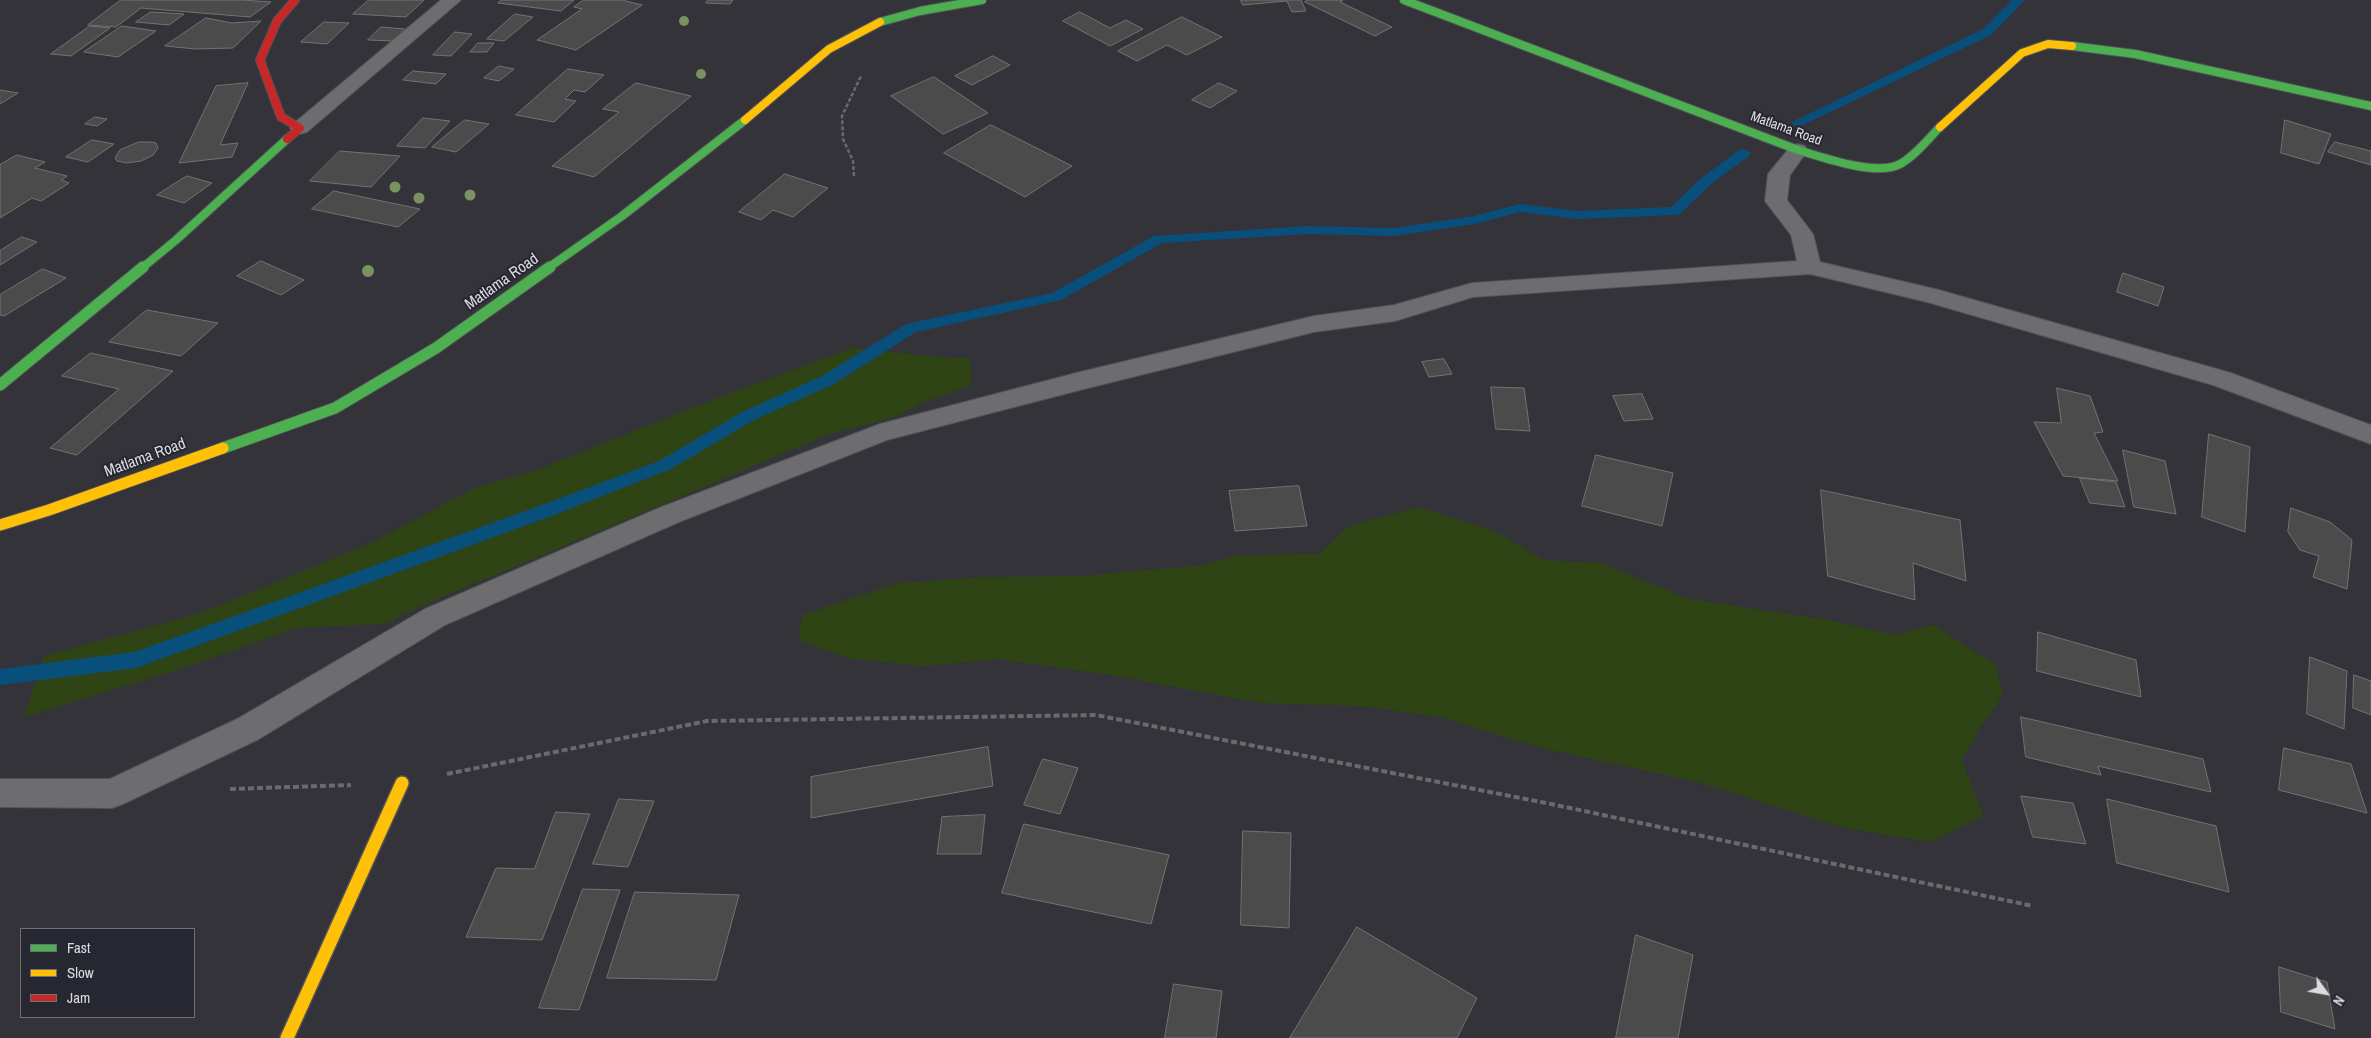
<!DOCTYPE html>
<style>
body{margin:0}
#map{position:relative;width:2371px;height:1038px;overflow:hidden;background:#333339;font-family:"Archivo Narrow",sans-serif}
canvas{display:block}
.legend{position:absolute;left:20px;top:928px;width:175px;height:90px;box-sizing:border-box;background:#272731;border:1px solid #6f6f77;margin:0;padding:6px 9px;list-style:none;font-size:15px;color:#dbdbe1}
.legend li{display:flex;align-items:center;gap:10px;height:25px}
.legend b{width:25px;border:1px solid #6f6f77}
.north{position:absolute;left:2301px;top:968px;width:50px;height:50px;-webkit-text-stroke:4px #272731;paint-order:stroke;rotate:122deg;font-size:14px;font-weight:700;line-height:20px;text-align:center;color:#dbdbe1}
.north::after{content:'';display:block;margin:auto;width:18px;height:22px;background:#dbdbe1;clip-path:polygon(50% 0,100% 100%,50% 72%,0 100%)}
</style>
<div id="map">
<canvas width="2371" height="1038"></canvas>
<ul class="legend">
<li><b style="height:6px;background:#4caf50"></b>Fast</li>
<li><b style="height:6px;background:#ffc107"></b>Slow</li>
<li><b style="height:6px;background:#c62828"></b>Jam</li>
</ul>
<div class="north">N</div>
</div>
<script>
const ctx = document.querySelector('canvas').getContext('2d');
ctx.lineJoin = 'round';
function paint(path, color) { ctx.fillStyle = color; ctx.fill(path, 'evenodd'); }
function stroke(path, color, width, dash) { ctx.strokeStyle = color; ctx.lineWidth = width; ctx.lineCap = dash ? 'butt' : 'round'; ctx.setLineDash(dash || []); ctx.stroke(path); }
function drawText(font, color, halo, rows, align = 'center') {
  ctx.font = font + ' "Archivo Narrow",sans-serif'; ctx.lineWidth = 4; ctx.setLineDash([]); ctx.textBaseline = 'middle'; ctx.strokeStyle = halo; ctx.fillStyle = color; for (const [text, x, y, turn = 0] of rows) {
    ctx.save(); ctx.translate(x, y); ctx.rotate((+turn || 0) * Math.PI / 180); ctx.textAlign = isNaN(turn) ? turn : align; if (halo) ctx.strokeText(text, 0, 0); ctx.fillText(text, 0, 0); ctx.restore();
  }
}
paint(new Path2D(`
 M852 348C892 351 931 358 970 358L971 386 923 402 898 416 827 435 433 601 384 624 298 628 177 670 24 717 44 656 201 613 375 541 474 488 534 471 712 400Z
 M1419 507 1494 531 1544 560 1601 563 1689 599 1834 621 1894 635 1933 625 1996 665 2003 695 1979 729 1962 760 1983 816 1930 842 1845 828 1697 782 1546 749 1439 717 1361 706 1261 703 1111 675 998 659 924 666 850 659 799 640 802 615 899 583 984 577 1081 576 1203 565 1239 555 1319 554 1351 525Z`), '#2f4415');
paint(new Path2D(`
 M2012 0H2025L1991 35 1803 125H1793L1792 122 1983 29Z
 M1744 149 1751 153 1749 156 1710 185 1680 214 1675 215 1577 219 1520 212 1475 224 1394 236 1308 234 1162 243 1061 300 916 332 834 384 754 420 671 469 554 515 136 668 0 685V669L135 652 542 505 659 461 742 412 822 376 906 324 1052 293 1154 236 1308 226 1394 228 1474 216 1520 204 1577 211 1671 207 1700 179 1739 150Z`), '#08507b');
const building = new Path2D(`
 M121 0H242L271 2 250 17 141 8 116 27 88 25Z
 M369 0H424L406 17 353 14Z
 M502 0H574L561 11 498 3Z
 M584 0H622L642 5 576 50 537 40 582 9 574 7Z
 M708 0H733L730 4 706 3Z
 M1241 0H1301L1306 11 1292 12 1287 1 1243 5Z
 M1308 0H1343L1340 2 1392 27 1375 36 1305 2Z
 M151 12 184 14 169 25 136 22Z
 M1080 12 1110 28 1126 20 1143 29 1110 46 1063 21Z
 M515 14 533 17 504 41 487 39Z
 M1182 17 1222 37 1187 55 1167 45 1137 61 1118 51Z
 M206 18 232 23 261 21 233 48 196 49 165 46Z
 M324 22 349 23 327 44 301 42Z
 M90 26 110 28 71 56 51 54Z
 M122 26 156 31 118 57 84 52Z
 M381 27 405 29 392 41 368 40Z
 M455 32 472 34 451 56 433 55Z
 M478 43H494L487 52H470Z
 M993 56 1010 65 972 85 955 76Z
 M499 66 514 69 499 81 484 78Z
 M568 69 604 75 585 92 574 90 565 99 576 101 554 122 516 115Z
 M413 71 446 74 436 84 403 80Z
 M934 77 988 113 943 134 891 96Z
 M248 83 220 145 238 143 232 157 179 163 216 86Z
 M636 83 691 96 594 177 552 166 619 112 603 109Z
 M1219 83 1237 91 1210 108 1192 100Z
 M0 90 18 93 0 104Z
 M95 117 107 119 97 126 85 124Z
 M423 118 450 121 425 148 397 146Z
 M465 120 489 124 456 152 432 147Z
 M2285 120 2331 134 2319 164 2281 153Z
 M991 125 1072 166 1025 197 944 153Z
 M92 140 114 144 88 162 66 157Z
 M139 142H152L156 143 158 148 153 155 141 161 127 163 117 161 115 158 120 150Z
 M2335 142 2371 151V165L2328 152Z
 M340 151 400 156 371 187 310 181Z
 M17 155 45 162 35 168 67 176 61 180 69 183 41 201 32 198 0 218V165Z
 M785 174 828 188 793 217 773 210 761 220 739 212Z
 M187 176 212 183 184 203 157 195Z
 M334 191 420 209 398 227 312 209Z
 M22 237 37 242 0 265V251Z
 M261 261 304 280 281 295 237 276Z
 M43 269 66 278 4 316 0 315V295Z
 M2123 273 2164 287 2158 306 2117 292Z
 M147 310 218 323 181 356 109 342Z
 M91 353 173 371 77 455 50 448 119 389 62 376Z
 M1444 359 1452 374 1429 377 1422 362Z
 M1491 387 1524 388 1530 431 1496 429Z
 M2057 388 2090 396 2103 432 2094 433 2118 481 2063 476 2034 422 2061 423Z
 M1642 394 1653 419 1624 421 1613 396Z
 M2209 434 2250 447 2245 532 2202 517Z
 M2123 450 2165 461 2176 514 2134 507Z
 M1596 455 1673 473 1662 526 1582 506Z
 M2080 478 2116 482 2125 507 2090 503Z
 M1299 486 1307 526 1235 531 1229 491Z
 M1821 490 1960 520 1966 581 1913 563 1915 600 1828 576Z
 M2291 508 2330 522 2352 540 2347 589 2313 577 2319 556 2300 550 2288 532Z
 M2038 632 2136 660 2141 697 2037 671Z
 M2310 657 2347 671 2344 729 2307 714Z
 M2354 675 2371 681V715L2353 708Z
 M2021 717 2203 759 2211 792 2098 766 2101 775 2026 757Z
 M988 747 993 786 811 818V777Z
 M2284 748 2351 764 2367 813 2279 790Z
 M1043 759 1078 768 1060 814 1024 805Z
 M2021 796 2073 803 2086 844 2033 837Z
 M619 799 654 801 628 867 593 864Z
 M2107 799 2216 826 2229 892 2117 863Z
 M556 812 590 814 542 940 466 937 496 868 534 869Z
 M985 815 981 854H937L942 817Z
 M1024 824 1169 855 1151 924 1002 893Z
 M1243 831 1291 833 1289 928 1241 925Z
 M583 889 620 890 579 1010 539 1008Z
 M635 892 739 895 716 980 607 978Z
 M1357 927 1477 998 1457 1038H1290Z
 M1636 935 1693 955 1678 1038H1616Z
 M2279 967 2327 982 2335 1029 2281 1012Z
 M1174 984 1222 991 1216 1038H1165Z`);
paint(building, '#4c4b4c');
stroke(building, '#747273', 1);
const lane = new Path2D(`
 M1798 144 1805 146 1808 150 1790 175 1787 200 1813 234 1820 262 1939 290 2231 373 2371 425V444L2213 385 1927 302 1810 274 1473 297 1395 321 1314 332 1080 390 887 440 679 522 445 625 259 739 123 804 112 808 0 807V779H110L237 719 425 609 659 508 880 424 1080 372 1314 316 1394 305 1472 283 1797 261 1791 235 1765 201 1768 174 1791 146Z`);
const street = new Path2D(`
 M441 0H461L307 132 300 134 293 132 290 128 293 124Z`);
const fastFar1 = new Path2D(`
 M1404 0 1798 150C1822 157 1877 177 1900 164 1915 156 1928 139 1940 127
 M880 22 920 11 982 0
 M2072 46 2135 54 2371 106
 M142 268 176 240 287 139
 M548 268 622 216 745 120`);
const fast = new Path2D(`
 M0 385 143 267
 M223 448 335 408 436 348 550 267`);
const slowFar2 = new Path2D(`
 M745 120 829 49 880 22
 M1940 127 2022 53 2048 44 2072 46`);
const slowFar1 = new Path2D(`
 M0 525 49 510 223 448`);
const slow = new Path2D(`
 M287 1038 402 783`);
const jam = new Path2D(`
 M287 139 300 128 281 117 260 60 277 21 295 0`);
stroke(lane, '#515157', 2);
stroke(street, '#515157', 2);
stroke(fastFar1, '#515157', 10);
stroke(fast, '#515157', 13);
stroke(slowFar2, '#515157', 10);
stroke(slowFar1, '#515157', 13);
stroke(slow, '#515157', 16);
stroke(jam, '#515157', 10);
stroke(new Path2D(`
 M854 176 853 161 843 139 842 116 861 76`), '#69696e', 2.5, [4, 2]);
stroke(new Path2D(`
 M447 774 707 721 1096 715 1551 804 2033 906
 M230 789 351 785`), '#69696e', 4, [6, 3]);
paint(lane, '#6d6d70');
paint(street, '#6d6d70');
stroke(fastFar1, '#4caf50', 8);
stroke(fast, '#4caf50', 11);
stroke(slowFar2, '#ffc107', 8);
stroke(slowFar1, '#ffc107', 11);
stroke(slow, '#ffc107', 13);
stroke(jam, '#c62828', 8);
ctx.fillStyle = '#789261';
for (const [x, y, r] of [
 [684,21,5],
 [701,74,5],
 [395,187,5.5],
 [470,195,5.5],
 [419,198,5.5],
 [368,271,6]
]) { ctx.beginPath(); ctx.arc(x, y, r, 0, 2 * Math.PI); ctx.fill(); }
drawText('14px', '#dbdbe1', '#272731', [
 ["Matlama Road",1786,129,20]
]);
drawText('16px', '#dbdbe1', '#272731', [
 ["Matlama Road",502,282,-35],
 ["Matlama Road",145,458,-20]
]);
</script>
